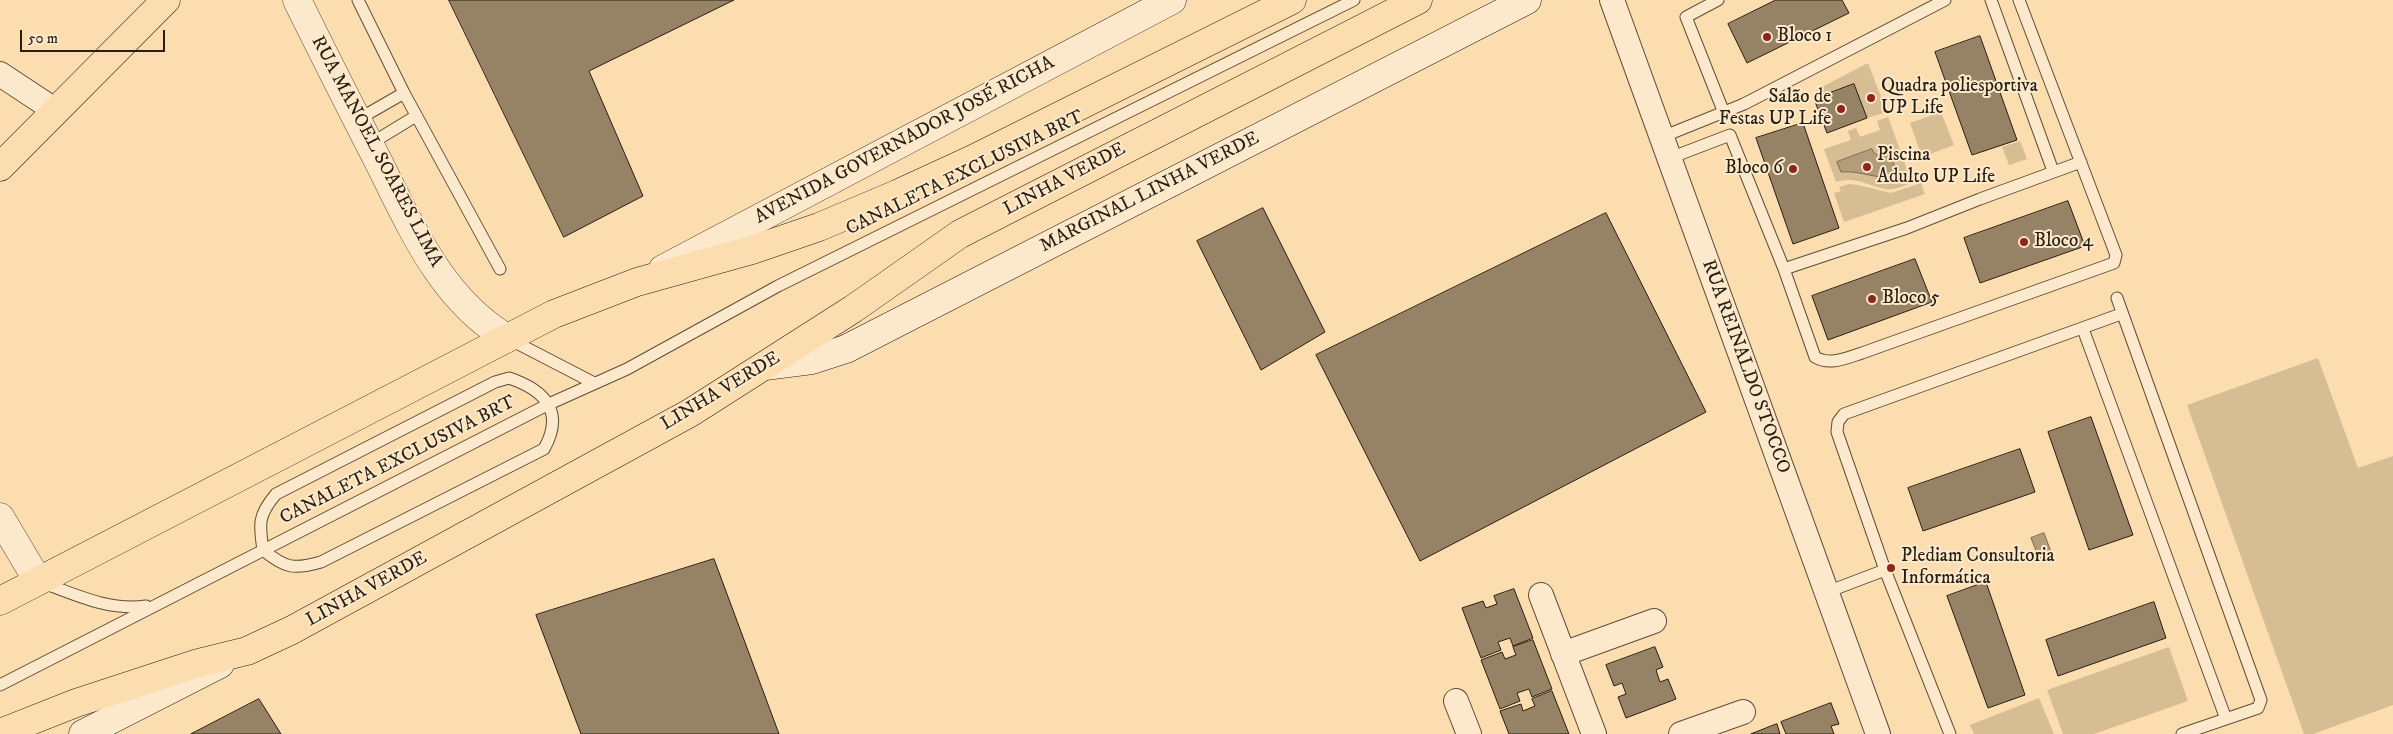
<!DOCTYPE html>
<meta charset="utf-8">
<style>
body{margin:0}
#map{position:relative;width:2393px;height:734px;overflow:hidden;background:#fbddaf;font-family:"IM FELL DW Pica",serif}
canvas{display:block}
.scale{position:absolute;left:20px;top:30px;width:145px;height:22px;box-sizing:border-box;border:2px solid #281f12;border-top:0;padding-left:6px;font-size:15px;line-height:18px;white-space:nowrap;color:#281f12;-webkit-text-stroke:4px #fce9cb;paint-order:stroke}
</style>
<div id="map">
<canvas width="2393" height="734"></canvas>
<div class="scale">50 m</div>
</div>
<script>
const ctx = document.querySelector('canvas').getContext('2d');
ctx.lineJoin = 'round';
function paint(path, color) { ctx.fillStyle = color; ctx.fill(path, 'evenodd'); }
function stroke(path, color, width, dash) { ctx.strokeStyle = color; ctx.lineWidth = width; ctx.lineCap = dash ? 'butt' : 'round'; ctx.setLineDash(dash || []); ctx.stroke(path); }
function drawText(font, color, halo, rows, align = 'center') {
  ctx.font = font + ' "IM FELL DW Pica",serif'; ctx.lineWidth = 4; ctx.setLineDash([]); ctx.textBaseline = 'middle'; ctx.strokeStyle = halo; ctx.fillStyle = color; for (const [text, x, y, turn = 0] of rows) {
    ctx.save(); ctx.translate(x, y); ctx.rotate((+turn || 0) * Math.PI / 180); ctx.textAlign = isNaN(turn) ? turn : align; if (halo) ctx.strokeText(text, 0, 0); ctx.fillText(text, 0, 0); ctx.restore();
  }
}
paint(new Path2D(`
 M1868 63 1887 112 1867 118 1854 84 1818 98 1816 90Z
 M1941 112 1954 145 1922 157 1910 123Z
 M1888 117 1912 183C1903 186 1893 191 1884 189 1865 185 1857 176 1836 182L1824 149 1851 140 1848 131 1856 128 1860 137 1880 130 1877 121Z
 M2020 141 2027 159 2009 165 2002 147Z
 M1921 183 1925 194 1844 222 1834 193 1841 191 1839 187 1849 184 1858 185 1891 193Z
 M2318 358 2358 468 2393 456V705L2313 734H2304L2187 405Z
 M2169 647 2188 701 2094 734H2063L2047 690Z
 M2039 698 2054 734H1974L1970 725Z`), '#d7bd94');
const water = new Path2D(`
 M1872 149 1874 153 1881 157 1890 154 1898 176C1879 181 1861 170 1841 172L1837 162Z
 M2044 533 2053 557 2040 561 2031 538Z`);
paint(water, '#b39c7a');
stroke(water, '#7b6a50', 1);
const building = new Path2D(`
 M449 0H734L589 71 643 196 564 237Z
 M1776 0H1842L1849 13 1747 63 1728 24Z
 M1980 36 2017 140 1972 155 1935 52Z
 M1854 84 1867 118 1827 133 1814 99Z
 M1803 123 1839 228 1793 244 1756 138Z
 M2068 201 2085 246 1980 283 1964 238Z
 M1263 208 1325 332 1261 370 1197 241Z
 M1606 213 1706 412 1420 561 1316 355Z
 M1915 259 1932 302 1828 340 1812 296Z
 M2091 417 2133 535 2089 550 2048 432Z
 M2020 449 2035 492 1923 531 1908 488Z
 M714 559 779 734H581L536 615Z
 M1986 582 2025 695 1988 708 1947 596Z
 M1514 589 1533 638 1513 646 1510 638 1498 642 1501 650 1481 658 1462 608 1483 601 1486 608 1497 604 1494 596Z
 M2154 602 2166 638 2058 676 2046 640Z
 M1533 640 1552 689 1532 697 1529 689 1517 693 1520 701 1500 709 1481 660 1502 652 1505 659 1516 655 1513 647Z
 M1655 647 1663 667 1656 670 1660 682 1668 679 1676 699 1626 718 1618 697 1626 694 1622 683 1614 686 1606 665Z
 M1552 691 1569 734H1509L1500 711 1521 704 1523 711 1535 706 1532 699Z
 M259 699 281 734H191Z
 M1831 703 1839 724 1831 726 1834 734H1786L1781 722Z
 M1777 724 1780 734H1751Z`);
paint(building, '#968264');
stroke(building, '#281f12', 1);
const service = new Path2D(`
 M358 0 404 93 500 269
 M1718 0 1686 17 1724 113
 M1991 0 2053 171
 M357 120 404 93
 M1662 137 1744 104 1945 0
 M370 144 416 116
 M1670 158 1730 135 1784 269 1815 357C1830 366 1846 358 1862 353L2114 263 2116 255 2019 0
 M1784 269 1907 228 1980 199 2081 162
 M2117 298 2261 700 2258 708 2182 734
 M2083 329 2226 719
 M509 339 594 383
 M509 378C545 390 565 412 544 449L321 562C294 570 285 568 263 550 259 524 258 515 276 494L495 382Z
 M41 582C76 595 109 611 146 606
 M1827 592 1885 570
 M0 685 549 404 627 369 778 286 1354 0
 M1950 734 1885 570 1837 432 1838 422 1844 414 2121 314`);
const minor = new Path2D(`
 M1612 0 1878 734
 M0 74 56 111
 M1541 595 1594 734
 M1563 654 1654 621
 M1456 701 1469 734
 M1681 734 1743 712`);
const tertiary = new Path2D(`
 M297 0C322 51 348 102 374 153 409 221 438 297 507 338
 M0 517 38 581`);
const secondary = new Path2D(`
 M663 269 1172 0
 M765 366 812 360 846 349 1527 0
 M83 734 220 664`);
const primary = new Path2D(`
 M0 167 166 0`);
const trunk = new Path2D(`
 M0 601 554 314 637 282 752 250 819 227 897 194 971 160 1292 0
 M0 733 76 703 198 663 247 651 292 630 690 413 853 309 960 234 1418 0`);
stroke(service, '#5d4e39', 13);
stroke(minor, '#5d4e39', 26);
stroke(tertiary, '#5d4e39', 29);
stroke(secondary, '#281f12', 29);
stroke(primary, '#281f12', 29);
stroke(trunk, '#281f12', 29);
stroke(service, '#fce9cb', 11);
stroke(minor, '#fce9cb', 24);
stroke(tertiary, '#fce9cb', 28);
stroke(secondary, '#fce9cb', 28);
stroke(primary, '#fbddaf', 28);
stroke(trunk, '#fbddaf', 28);
for (const [x, y, r, color] of [
 [1767,37,5,"#8f2418"],
 [1871,98,5,"#8f2418"],
 [1841,109,5,"#8f2418"],
 [1867,167,5,"#8f2418"],
 [1793,169,5,"#8f2418"],
 [2024,242,5,"#8f2418"],
 [1872,299,5,"#8f2418"],
 [1891,568,5,"#8f2418"]
]) { const dot = new Path2D(); dot.arc(x, y, r, 0, 2 * Math.PI); ctx.fillStyle = color; ctx.fill(dot); stroke(dot, '#fce9cb', 2); }
drawText('19px', '#281f12', '#fce9cb', [
 ["Bloco 1",1777,37],
 ["Quadra poliesportiva",1881,87],
 ["UP Life",1881,109],
 ["Salão de",1831,98,"right"],
 ["Festas UP Life",1831,120,"right"],
 ["Piscina",1877,156],
 ["Adulto UP Life",1877,178],
 ["Bloco 6",1783,169,"right"],
 ["Bloco 4",2034,242],
 ["Bloco 5",1882,299],
 ["Plediam Consultoria",1901,557],
 ["Informática",1901,579]
], 'left');
drawText('19px', '#281f12', '#fce9cb', [
 ["AVENIDA GOVERNADOR JOSÉ RICHA",905,141,-28],
 ["RUA MANOEL SOARES LIMA",376,152,62],
 ["CANALETA EXCLUSIVA BRT",965,174,-26],
 ["LINHA VERDE",1065,180,-28],
 ["MARGINAL LINHA VERDE",1150,193,-27],
 ["RUA REINALDO STOCCO",1745,367,70],
 ["LINHA VERDE",721,392,-31],
 ["CANALETA EXCLUSIVA BRT",398,461,-27],
 ["LINHA VERDE",367,590,-29]
]);
</script>
